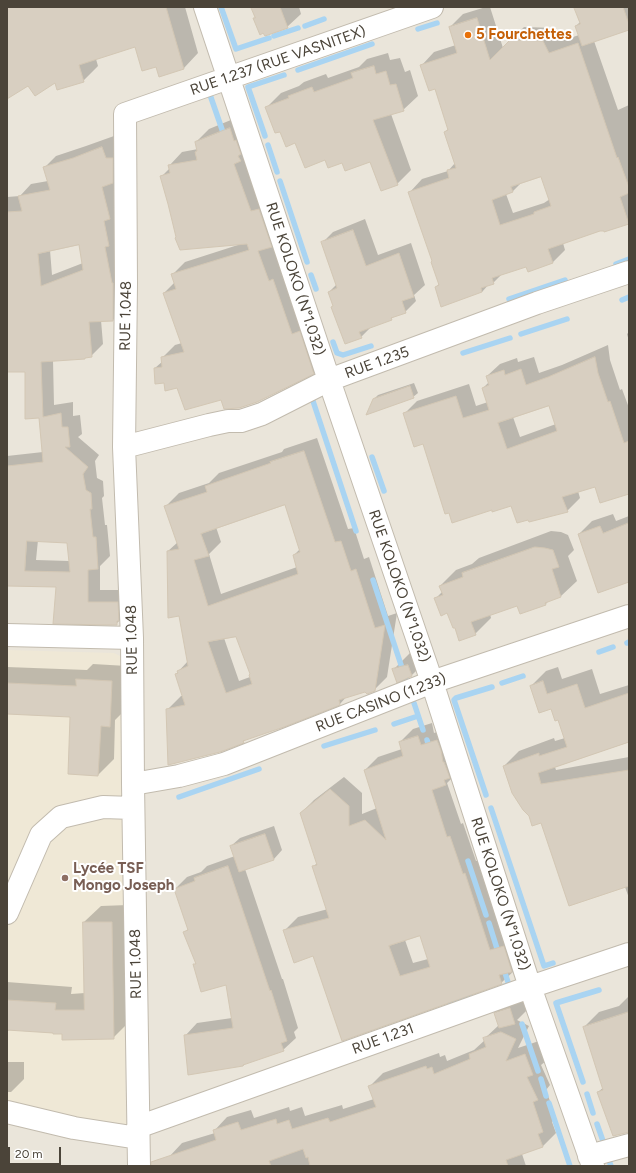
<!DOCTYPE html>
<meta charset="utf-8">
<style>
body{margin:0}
#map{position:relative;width:636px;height:1173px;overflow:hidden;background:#f6f3ec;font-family:Figtree,sans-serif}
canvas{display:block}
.frame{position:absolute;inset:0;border:8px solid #4b4439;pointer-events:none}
.scale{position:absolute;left:8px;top:1147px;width:53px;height:18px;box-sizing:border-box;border:2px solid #4b4439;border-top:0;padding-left:5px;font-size:12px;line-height:14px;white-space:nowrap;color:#4b4439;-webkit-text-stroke:3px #fff;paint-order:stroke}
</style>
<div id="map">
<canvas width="636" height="1173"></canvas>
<div class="frame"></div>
<div class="scale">20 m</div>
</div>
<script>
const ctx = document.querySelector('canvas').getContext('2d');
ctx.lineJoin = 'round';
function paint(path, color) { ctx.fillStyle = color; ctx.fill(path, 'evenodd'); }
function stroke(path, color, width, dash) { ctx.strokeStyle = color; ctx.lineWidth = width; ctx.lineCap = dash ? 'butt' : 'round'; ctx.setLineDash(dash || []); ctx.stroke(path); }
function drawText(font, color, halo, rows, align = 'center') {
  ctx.font = font + ' Figtree,sans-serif'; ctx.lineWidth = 4; ctx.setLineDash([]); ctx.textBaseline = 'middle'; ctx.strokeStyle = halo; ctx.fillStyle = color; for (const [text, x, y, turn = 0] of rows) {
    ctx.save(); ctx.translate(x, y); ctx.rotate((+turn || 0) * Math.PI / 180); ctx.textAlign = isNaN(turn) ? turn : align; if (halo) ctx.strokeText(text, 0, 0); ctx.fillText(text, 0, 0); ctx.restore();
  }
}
paint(new Path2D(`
 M7 7H629V1166H7Z`), '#eae5da');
paint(new Path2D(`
 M7 650 114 653 120 656 126 1132 62 1113 37 1111 7 1105Z`), '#efe8d6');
paint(new Path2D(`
 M7 7H185L198 53 184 68 157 66 135 45 96 59 98 66 83 81 29 84 7 98Z
 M252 7H299L301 14 287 27 254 18 256 17Z
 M486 7H490L503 48 524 27 555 28 561 41 579 35 576 26 580 22 576 7H629V29L594 41 618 110 629 105V223L605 231V229L563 243 565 250 552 263 526 266 502 274 493 283 489 284 482 292 436 287 440 283 433 261 410 192 422 179 448 171 455 163 445 132 449 128 435 88 422 65 434 52 456 45 450 27 463 14ZM542 176 550 199 544 203 513 213 506 194 512 192 521 183Z
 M388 53 390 60 400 58 405 72 410 70 418 96 403 110 391 114 411 170 397 184 371 161 343 162 326 159 296 142 281 130 267 107 281 93 299 86 304 82 326 74 328 78 359 67 367 59Z
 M243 115 326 360 313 373 222 399 178 387 165 382 155 368 163 361 162 358 175 345 182 343 164 293 175 282 172 275 185 262 241 244 162 176 170 168 169 166 182 152 198 149 196 142 209 129Z
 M114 136 125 308 113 320H101L103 344 91 356 53 360 54 405 73 402V416L80 415 82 434 78 437 99 455 95 461 97 478 103 481 104 496 102 498 105 525H107L110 556 100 566V590H130L128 612 116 624 57 586 7 585V456L43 452 40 417 26 371H7V197L20 196 31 184 48 181 44 168 56 156 86 146ZM79 244 83 263 52 275 50 250ZM38 540 68 542 70 560 69 561 36 560Z
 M365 219 378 255 411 243 425 285 414 295 416 301 405 312 396 315 391 319 372 326 361 337 334 306 329 292 337 284 322 243 333 232Z
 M629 332V341L627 334Z
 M608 345 610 360 620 390 622 389 629 408V493L595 486 578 491 580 498 567 511 512 505 423 443 404 414 417 401 469 384 476 406 488 402 483 388 489 382 487 376 500 364 517 358 518 362 534 357 539 373 562 365ZM549 405 556 424 520 437 513 417Z
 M414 383 418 393 413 397 374 399 378 395Z
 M317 438 348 529 354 528 364 559 369 557 388 616 397 613 387 677 374 690 365 691 347 696 340 704 247 738 243 742 167 710 181 696H183L176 674 188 661 168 551 178 542 166 506 179 493 209 483 219 473 282 452 284 449ZM285 504 300 549 294 555 297 567 221 594 209 554 221 542 216 527ZM237 636 251 674 250 677 239 681 224 638Z
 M613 514 616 521 629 516V584L628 582 579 534 592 521Z
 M551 531 561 532 568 535 574 550 568 556 577 581 561 596 549 600 546 604 521 612 518 604 490 614 491 618 475 634 455 626 448 612 435 599 442 592 440 586 456 570 472 564 479 558Z
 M425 649 428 659 411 676 393 670 410 653Z
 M93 664 127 666 125 710 115 720 114 759 98 775 71 716 7 713V667L87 670Z
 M558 667 562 679 592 669 600 694 629 685V742L555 767 556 770 629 757V898L625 887 542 822 504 766 519 751 554 738 555 741 565 738 558 718 552 708 531 686 546 671Z
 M432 723 434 733 451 727 459 771 447 783 461 824 463 823 476 861H478L515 970 501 983 342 1040 314 955 284 931 298 917 328 909 313 867 318 862 301 813 314 800 344 777 362 793V814L377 808 365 770 378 757 402 749 400 742 413 729ZM421 934 428 959 413 963 405 940Z
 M274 826 282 850 274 859 245 869 282 979H283L298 1028 294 1032 296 1038 283 1050 246 1063 243 1066 185 1036 197 1023 232 1018 227 984 194 965 197 962 184 933 189 928 175 889 187 877 201 872 207 866 235 856 231 846 240 838Z
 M128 905 130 1021 113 1038 10 1029 7 1032V982L72 987 71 994 85 993 84 922 101 906Z
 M522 995 527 1010 517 1020 529 1026 518 1048 539 1041 546 1061 541 1065 550 1085 546 1090 556 1118 552 1122 556 1133 542 1147 522 1154 526 1166H172L169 1157 182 1143 215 1133 214 1131 227 1117 251 1110 254 1118 289 1107 290 1111 302 1107 305 1116 342 1105 343 1109 374 1099 370 1086 383 1073 439 1053 440 1057 445 1055 447 1061 474 1050 485 1040 484 1039 499 1025 495 1013 508 1001Z
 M629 996V1131L598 1092 604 1087 584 1027 599 1012 619 1006Z
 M7 1062H24V1079L11 1092H7Z`), '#0003');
stroke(new Path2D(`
 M221 7 236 49 269 38
 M305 26 324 19
 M418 29 437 23
 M274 36 298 28
 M298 70 372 44
 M208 89 225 138
 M265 136 248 87 284 75
 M268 145 277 172
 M280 181 307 262
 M616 264 629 259
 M311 275 316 289
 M509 299 565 280
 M622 300 629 297
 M521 334 567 319
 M333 342 337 353 343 355 371 346
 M463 353 510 338
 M311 395 356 531
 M372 457 384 491
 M373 580 408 686
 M627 643 629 642
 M599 652 613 647
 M502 683 523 676
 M414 703 423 730
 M394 724 415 717
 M427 740 430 750
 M324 746 375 730
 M486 795 454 700 456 698 492 687
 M179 797 259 769
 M491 808 544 966 553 963
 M468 861 486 915
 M489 923 499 955
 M503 967 509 985 505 986
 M450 1002 470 996
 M522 1024 538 1071
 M541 1079 546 1096
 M583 1082 556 1003 599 990
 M587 1094 593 1113
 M549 1103 570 1166
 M597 1124 603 1141
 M607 1155 611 1166`), '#a9d4f2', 5.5);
const building = new Path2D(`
 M7 7H166L184 69 159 77 156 67 142 71 135 47 79 65 84 82 57 90 55 83 35 96 28 86 7 99Z
 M251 7H280L288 28 265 36 263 33 260 35 253 18H255Z
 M574 7H623L629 24V30L582 46 575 26 580 24Z
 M477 18 490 60 510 40 543 41 549 53 578 43 617 158 618 157 629 187V193L620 197 629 224 604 232V231H600L548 249 553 263 528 272 526 267 492 278 494 284 481 288 482 292 441 307 435 287 439 285 431 262 432 261 408 192 449 178 447 170 456 168 444 132 448 130 435 89 429 91 420 65 457 53 449 27ZM541 177 551 206 534 212V214L500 225 492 200 513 192 511 187Z
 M374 66 376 74 386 71 390 85 396 84 404 111 373 120 398 185 381 191 370 162 345 171 342 163 328 168 325 160 305 168 295 143 286 147 280 132 275 133 265 107 289 98 288 96 312 87 314 92 353 78 351 73Z
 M230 128 234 141 236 140 241 154 238 156 241 161 234 164 251 211 259 209 272 247 258 251 269 281 273 279 292 334 300 331 314 374 257 402 239 408 224 409 221 400 185 410 177 388 165 391 164 383 155 384 154 368 162 367 161 357 184 352 163 293 176 289 171 274 249 250 247 244 180 250 175 238 176 237 168 204 160 176 170 173 168 165 197 160 195 152 197 151 195 142Z
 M102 147 106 158H113V183L102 187 110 219 104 221 109 246 105 247 112 283H113V321L89 322 92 357 85 358V359L41 362 43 417 61 413 62 427H68L70 447H65L88 467 83 474 86 490 91 493 92 509H90L93 537H96L98 569 88 570V602H118L119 621H117V625H112L53 624 56 587 7 586V466L43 462 39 418 25 419V372H7V212L22 211 18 196 50 190 43 167 73 158ZM79 245 83 270 41 286 38 254ZM27 541 67 543 70 572 25 571Z
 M353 230 366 266 399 253 414 297 402 301 406 313 391 318 392 320 359 332 362 338 345 344 331 307 333 306 328 292 337 288 321 242Z
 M595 357 598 373 608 402 610 401 624 443 629 441V494L600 503 595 487 562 497 568 512 529 522 528 520 517 523 511 506 492 512V510L452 523 449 513 445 514 423 444 414 447 403 413 456 396 463 418 489 410 482 388 489 385 486 376 504 370 505 375 521 369 526 385 548 377ZM549 406 557 431 507 449 498 423Z
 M410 386 414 398 366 415 373 399Z
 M304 451 335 542 341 541 351 571 356 569 375 628 385 625 375 691 367 694 365 692 339 700 340 705 284 727 243 741 244 743 220 752 168 765 166 709 185 705 175 674 178 673 177 671 188 666 179 616 168 618 167 551 179 549 164 506 207 492 205 486 271 463 270 462ZM285 505 300 552 293 555 298 574 208 606 194 560 209 556 201 534ZM236 637 250 674 249 675 252 684 226 693 208 642Z
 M629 523V582L598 593 578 534 600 526 603 533Z
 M535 547 545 548 553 550 559 567 552 569 561 597 545 603 546 605 520 614 517 606 471 622 476 635 459 641 455 628H453L447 613 441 616 434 598 443 595 439 586 463 577 462 573Z
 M408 665 412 676 397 683 392 669Z
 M76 679 112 681 110 727 101 726 98 776 68 774 70 717 7 714V683L76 686Z
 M543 681 547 694 577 684 585 708 629 693V742L538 773 541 784 629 770V886L569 906 541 823 532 826 529 816 523 810 512 793 503 766 539 753V756L567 747 558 720 555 721 551 709 539 713 530 686Z
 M418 736 421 745 437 740 441 750 443 762H444L450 778 444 780 446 785 432 790 447 837 450 836 463 874 465 873 490 950 504 946 512 972 499 975 502 984 342 1041 313 956 294 963 283 930 329 918 312 866 317 865 300 813 330 789 349 806V826L365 820 386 840 364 770 403 756 399 742ZM420 936 430 967 400 976 389 946Z
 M265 834 274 860 239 872 230 846Z
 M228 866 270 991 271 990 287 1041 281 1043 284 1051 243 1065V1066L188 1075 184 1035 233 1028 226 985 201 992 193 964H196L183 932 188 930 174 889 195 881 194 878Z
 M83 922H112L114 1039 62 1040V1034H53V1033L7 1030V1000L56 1003 55 1010H84Z
 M510 1008 515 1024 499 1028 494 1013Z
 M629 1012V1132L613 1136 597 1092 603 1090 583 1027Z
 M501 1032 516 1039 506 1061 525 1054 533 1075 527 1077 538 1100 533 1102 543 1132 538 1134 543 1147 506 1160 508 1166H310L308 1157 306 1158 303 1149 269 1161 271 1166H151V1162L216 1140 213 1130 238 1122 241 1130 276 1119 277 1124 289 1120 292 1129 328 1118 330 1122 376 1107 368 1086 426 1066 427 1069 432 1067 434 1074 470 1059 469 1054 486 1047 483 1038Z`);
paint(building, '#d8cfc1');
stroke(building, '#d3c7b4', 1);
const minor = new Path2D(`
 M205 7 329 380 432 682 530 987 593 1166
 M124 447 209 425 228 421H241L262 414 329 380 537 303 629 272
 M7 635 132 638
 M133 784 179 776 224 764 432 682 629 616
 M7 913 41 835 61 817 103 807 133 808
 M7 1112 74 1128 138 1138
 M138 1127 530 987 629 954
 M589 1156 629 1145
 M139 1166 133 784 132 638 124 447 126 284 125 114 432 7`);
stroke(minor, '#c2bbae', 24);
stroke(minor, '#fff', 22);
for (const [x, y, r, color] of [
 [468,35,4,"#e8710a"],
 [65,878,4,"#8d6e63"]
]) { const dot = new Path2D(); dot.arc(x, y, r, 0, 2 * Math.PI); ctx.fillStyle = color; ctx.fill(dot); stroke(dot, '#fff', 1.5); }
drawText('bold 15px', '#c56008', '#fff', [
 ["5 Fourchettes",476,35]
], 'left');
drawText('15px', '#4b4439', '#fff', [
 ["RUE 1.237 (RUE VASNITEX)",278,61,-19],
 ["RUE KOLOKO (N°1.032)",295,279,72],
 ["RUE 1.048",126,316,-89],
 ["RUE 1.235",377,363,-20],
 ["RUE KOLOKO (N°1.032)",399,586,71],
 ["RUE 1.048",132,640,-91],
 ["RUE CASINO (1.233)",381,703,-21],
 ["RUE KOLOKO (N°1.032)",500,894,72],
 ["RUE 1.048",136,964,-91],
 ["RUE 1.231",383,1039,-20]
]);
drawText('bold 15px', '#785e54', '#fff', [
 ["Lycée TSF",73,869],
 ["Mongo Joseph",73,886]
], 'left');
</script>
